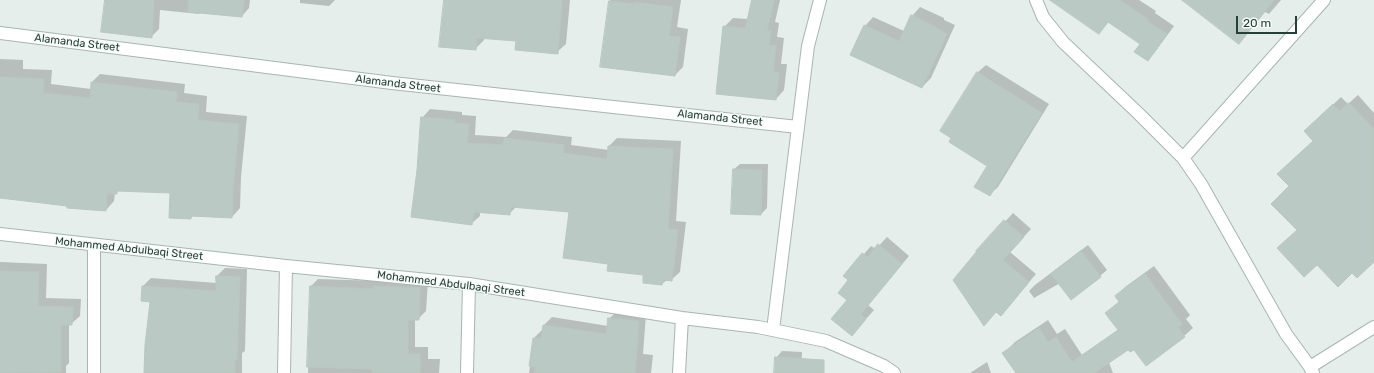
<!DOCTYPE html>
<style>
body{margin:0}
#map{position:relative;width:1374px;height:373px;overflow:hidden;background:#e5eeea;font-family:Rubik,sans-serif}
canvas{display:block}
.scale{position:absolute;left:1236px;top:16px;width:61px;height:18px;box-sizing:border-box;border:2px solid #244038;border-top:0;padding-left:5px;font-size:12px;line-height:14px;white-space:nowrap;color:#244038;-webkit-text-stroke:3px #f6faf8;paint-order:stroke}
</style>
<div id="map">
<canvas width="1374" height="373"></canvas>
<div class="scale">20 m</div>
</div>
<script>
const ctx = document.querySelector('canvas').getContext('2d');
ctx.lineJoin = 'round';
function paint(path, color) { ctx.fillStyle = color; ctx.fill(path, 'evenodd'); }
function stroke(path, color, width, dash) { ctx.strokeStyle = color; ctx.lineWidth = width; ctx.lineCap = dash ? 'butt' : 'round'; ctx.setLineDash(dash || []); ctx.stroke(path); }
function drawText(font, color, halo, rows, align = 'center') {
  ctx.font = font + ' Rubik,sans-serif'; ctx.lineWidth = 3; ctx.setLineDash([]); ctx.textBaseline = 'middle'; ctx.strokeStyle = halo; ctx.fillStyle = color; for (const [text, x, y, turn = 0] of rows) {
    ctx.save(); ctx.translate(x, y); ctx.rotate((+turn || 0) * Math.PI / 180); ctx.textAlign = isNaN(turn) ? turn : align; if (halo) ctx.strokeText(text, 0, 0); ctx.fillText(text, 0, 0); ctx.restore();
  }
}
paint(new Path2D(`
 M107 0H250L249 8 242 16 200 12 199 14 160 10 159 29 151 37Z
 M300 0H335L329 6 300 3Z
 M445 0H570L566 44 557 52 518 40 484 38V40L475 49Z
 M610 0H681L677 27 688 29 683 67 675 75 601 66Z
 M753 0H780L775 22 779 23 777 37 784 38 781 64H787L784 90 776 99 724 27 733 18 748 19Z
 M1052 0H1139L1156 11 1155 13 1174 26 1155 52 1147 60 1141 44 1109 21 1099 33Z
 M1190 0H1281L1269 14 1265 12 1239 43Z
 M920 7 944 18V20L955 25 931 78 922 87 865 26 873 17 904 31 912 16Z
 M0 59 23 60V69L52 70 51 84 91 89 92 82 100 74 185 84 184 93 207 96 206 112 247 116 241 177 240 208 232 217 194 215 191 218 171 192 119 190 115 193 114 201 106 210 0 197Z
 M986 65 1049 104 998 187 989 195V165L977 73Z
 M1358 95 1374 113V261L1298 230 1290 186 1314 140V123L1341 97 1348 104Z
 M430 109 462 112V115L476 116 475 135 506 137 513 130 572 137 571 145 609 150V146L617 138 681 141 676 221 686 222 680 272 671 280H667L662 284 644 274 609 263 570 212 517 206 509 214 480 212V216L471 224 418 170 422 118Z
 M740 164H768L767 208 761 214 733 170Z
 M1013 213 1031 229 1010 252 1036 274 1008 307 978 251Z
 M887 237 909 256 868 305 874 310 852 335 848 299 850 280 845 276 871 246 876 249Z
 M1088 245 1107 270 1100 276 1084 289 1074 275 1034 298 1029 291 1035 285Z
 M0 262 47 264 46 298 81 299 80 316 71 324H69V363L66 366V373H0Z
 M1154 266 1190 315 1186 319 1193 328 1184 336 1119 330 1107 313 1120 301 1116 296 1125 287Z
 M225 268 247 269 245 351 242 353V373H145L151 301 143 286 151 278 217 283V276Z
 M318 279 381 281H428L426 311 418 319H415V347H428V359H440L439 373H308L311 286Z
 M617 311 646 314 643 354 653 355 651 373H529L534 338 542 330 543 331 544 325 552 317 608 326 609 319Z
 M1048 320 1057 334 1065 329 1082 355 1101 342 1113 373H1017L1006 351 1015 342Z
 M782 351 802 352 801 373H775L776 358Z
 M987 362 991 373H970Z`), '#0003');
const building = new Path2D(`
 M105 0H154L152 38 101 32Z
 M189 0H244L242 17 188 12Z
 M444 0H562L558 54 515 50 516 41 477 38 476 50 439 47Z
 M752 0H774L767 31H771L769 45 776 46 773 72 779 73 776 100 716 94 723 26 745 28Z
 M1050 0H1120L1149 20 1147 21 1167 34 1148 61 1134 52 1140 44 1108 22 1099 34Z
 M1182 0H1274L1239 44Z
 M609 1 634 4V2L673 7 669 36 680 37 675 76 600 67Z
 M911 15 936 27V28L947 34 922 88 850 55 864 25 899 41Z
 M977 72 1042 113 990 196 974 187 987 166 949 142 951 138 940 131Z
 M0 77 44 79 43 93 90 98 91 82 177 92 176 102 199 104 198 120 239 124 233 186 232 218 191 216V219L169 218 170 193 117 191V194H107L106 211 67 208V206L0 198Z
 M1349 103 1374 129V262L1357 278 1352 273 1338 287 1317 265 1304 277 1277 248 1297 230 1271 204 1289 186 1277 174 1313 141 1304 131 1333 104 1339 111Z
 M421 117 455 120 454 123 469 124 467 143 503 145 504 138 564 145 563 153 607 159 608 146 673 149 668 229 678 230 672 281 663 280 662 285 643 283V275L607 271 608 264 563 258 569 212 511 207 510 215 474 212 472 225 411 217 417 170Z
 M733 169 762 170 761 215 731 214Z
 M1004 220 1024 237 1003 260 1029 282 1001 316 996 312 984 326 953 280 977 251H976Z
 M878 244 902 264 861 314 866 319 852 336 831 319 847 300 838 293 848 280 843 276 862 253 868 257Z
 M1081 251 1101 277 1071 300 1051 274Z
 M0 271 39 272 38 306 73 307 72 325H61V372L0 373Z
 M1145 274 1182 324 1178 327 1185 337 1146 366 1134 350 1130 352 1128 350 1094 373H1016L1002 353 1039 328 1048 342 1056 337 1072 362 1118 330 1105 313 1119 302 1115 296Z
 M216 276 240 277 237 360H235V373H144L145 345 150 302 141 301 142 286 216 291Z
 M310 286 374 289V286L420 288 419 320H408V354H420V373H372V369L307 367Z
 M608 318 639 321 635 373H535V367L529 366 533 338 541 339 543 325 606 334Z
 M775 357 824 360V373H774Z`);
paint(building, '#bac9c3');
stroke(building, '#b8c8c0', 1);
const minor = new Path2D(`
 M1036 0 1043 17 1063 42 1138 113 1183 158 1201 184 1286 334 1310 367 1313 373
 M0 33 392 83 798 127
 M1183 158 1324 0
 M0 234 286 266 469 284 682 318 758 327 826 341 884 366 894 373
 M94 245V373
 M773 330 808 46 820 0
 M1310 367 1374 327
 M284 373 286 266
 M467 373 469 284
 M679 373 682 318`);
stroke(minor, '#a7b6b1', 14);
stroke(minor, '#fff', 12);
drawText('11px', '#244038', '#f6faf8', [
 ["Alamanda Street",77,43,7],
 ["Alamanda Street",398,84,7],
 ["Alamanda Street",720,118,6],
 ["Mohammed Abdulbaqi Street",129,249,6],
 ["Mohammed Abdulbaqi Street",451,284,7]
]);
</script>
